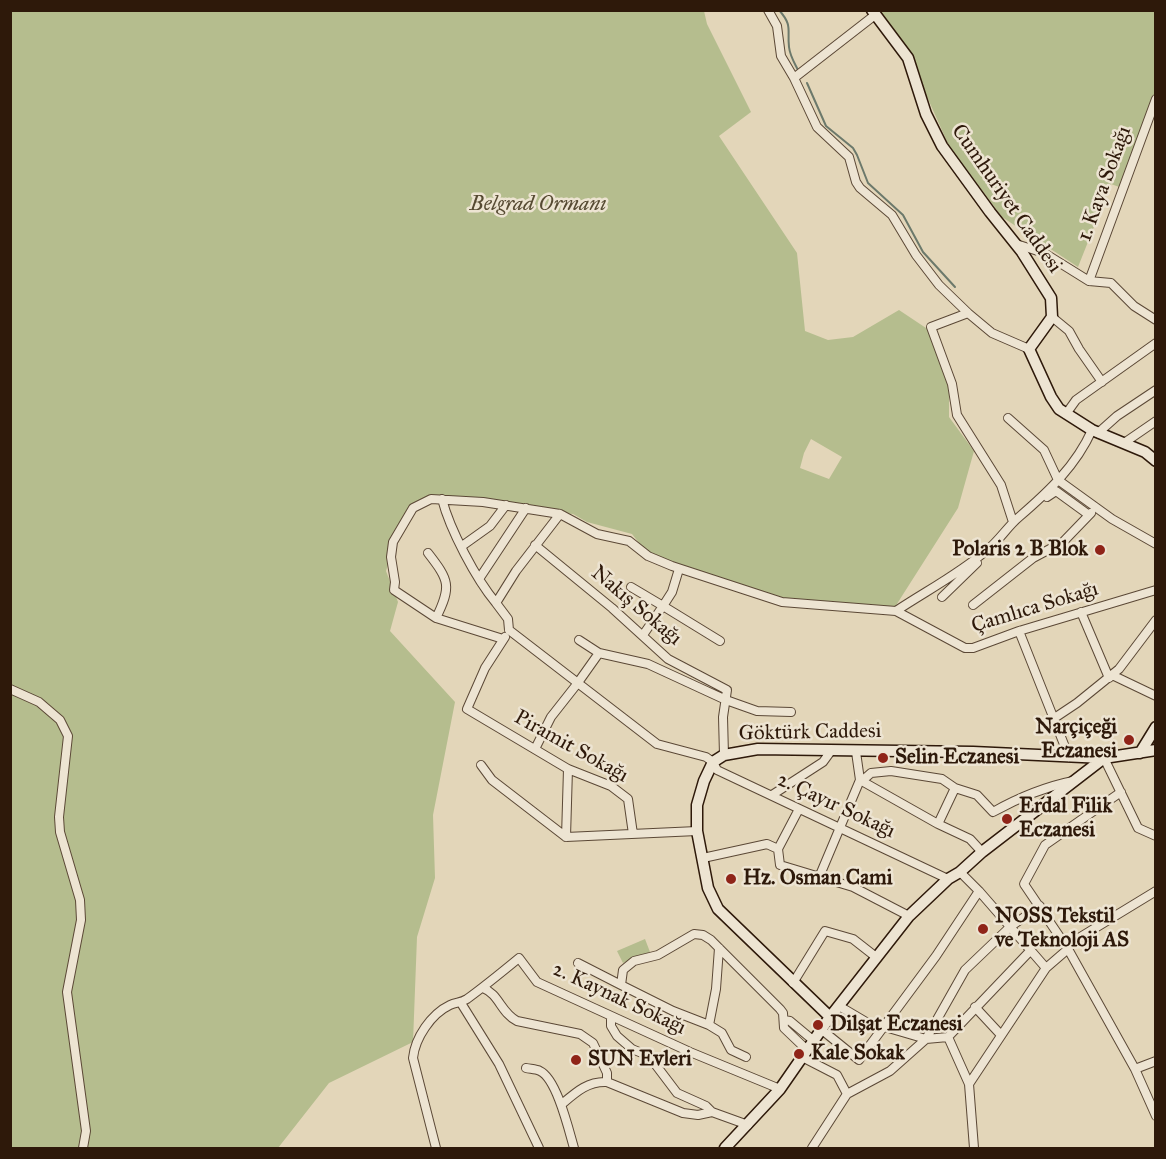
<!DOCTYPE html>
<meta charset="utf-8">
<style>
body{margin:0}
#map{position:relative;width:1166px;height:1159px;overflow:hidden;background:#e3d6b9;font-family:"IM FELL Great Primer",serif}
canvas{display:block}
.frame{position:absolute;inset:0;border:12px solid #2e190a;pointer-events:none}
</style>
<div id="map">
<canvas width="1166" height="1159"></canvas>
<div class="frame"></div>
</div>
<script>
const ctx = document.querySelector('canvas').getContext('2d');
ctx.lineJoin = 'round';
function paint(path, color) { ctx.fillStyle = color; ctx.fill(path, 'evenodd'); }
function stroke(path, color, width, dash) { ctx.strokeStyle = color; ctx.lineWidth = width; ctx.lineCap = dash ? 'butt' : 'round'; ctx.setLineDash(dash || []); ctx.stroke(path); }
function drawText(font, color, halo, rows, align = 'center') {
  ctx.font = font + ' "IM FELL Great Primer",serif'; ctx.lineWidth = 5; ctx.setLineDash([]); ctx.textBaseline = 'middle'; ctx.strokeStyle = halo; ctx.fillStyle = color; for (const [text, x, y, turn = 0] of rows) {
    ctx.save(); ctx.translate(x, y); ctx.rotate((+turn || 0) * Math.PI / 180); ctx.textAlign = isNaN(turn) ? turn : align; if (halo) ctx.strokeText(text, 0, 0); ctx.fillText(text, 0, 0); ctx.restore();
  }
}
paint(new Path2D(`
 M10 11H704L707 24 751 112 719 136 797 253 805 331 828 340 853 337 899 310 929 330 949 389V417L974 451 958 508 895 607 844 609 780 599 687 571 647 553 632 534 587 522 573 514 430 501 412 512 395 543 386 571 398 602 390 631 455 702 433 815 435 878 417 937 413 1042 329 1083 278 1148H11ZM811 439 842 457 829 479 800 468 804 453Z
 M878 11H1155V105L1122 188 1111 184 1078 267 1002 217 949 146 912 63Z
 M645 939 650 952 623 963 617 951Z`), '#b5bd8e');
stroke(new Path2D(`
 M779 10C793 26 787 29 789 47 790 56 794 62 798 70
 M807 83 826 126 853 148 857 155 868 183 903 215 923 252 955 287`), '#6c796b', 2);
const street = new Path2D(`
 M768 10 777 26 781 56 794 78 817 127 849 157 856 182 860 188 892 215 916 255 939 285 968 313
 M794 78 875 15
 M1016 244 1044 253 1089 281 1111 283 1134 306 1156 320
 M1089 281 1156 99
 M1052 317 1069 331 1079 349 1102 382
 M1066 414 1076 400 1156 343
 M1008 418 1044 450 1058 480 1112 519 1156 544
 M1098 433 1117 416 1156 390
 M1124 443 1156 421
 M1047 497 1056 491 1089 515
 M442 499C450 530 476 579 496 603
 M1013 522 1001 485 957 415 952 384 931 327 968 313 992 333 1029 349
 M535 545 612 608 668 659 727 690 723 717 724 755
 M462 546 490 526 506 505
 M428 553C449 580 452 586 436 618
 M679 569 672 592 663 606 720 641
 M479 579 526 508
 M631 587 663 606 643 635
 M942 597 977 563
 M973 605 1033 558 1063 542 1091 513
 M896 611C926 591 959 574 987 550 999 541 1007 527 1019 517 1048 492 1076 466 1092 430
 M1081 612 1109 678
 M509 630 657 744 706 757 713 762 717 770 948 879
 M509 630 508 619 496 603 516 571 560 514
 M1019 631 1069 757
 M505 637 485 668 467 709 568 769 611 786 628 799 633 834
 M503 639 436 618 394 590 395 582 391 557 393 542 413 508 431 499 483 502 560 514 597 534 629 541 648 556 672 566 782 602 896 611 965 648H973L1019 631 1156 590
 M579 640 599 653 648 664 726 700 757 711 791 712
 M1112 675 1156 696
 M10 689 39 702 60 720 68 736 59 817 60 832 80 900 81 920 67 992 86 1131 83 1148
 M1053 719 1077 703 1119 669 1156 620
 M535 749 551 717 577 684 599 653
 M1104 758 1138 828 1156 836
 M481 765 492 780 566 837
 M860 780 938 824 970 839 982 852
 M862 781 871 773 891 771 942 779 955 788 977 795 993 812C1018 798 1044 787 1073 781
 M1121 792 1045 845 1024 884 1068 949 1135 1069 1156 1116
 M772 795 823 762 831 751
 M799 809 778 849 780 865 853 887 909 916
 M938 824 955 788
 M566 837 697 831
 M566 837 568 769
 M703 858 767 844 778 849
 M960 872 979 891 1046 968
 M820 875 860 780 856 752
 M578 963 621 985
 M793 983 825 931 853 939 876 957
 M483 988C499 994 501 1013 517 1021L580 1034 593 1043 607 1073V1082
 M461 1003 499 1064 539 1148
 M839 1006 878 1029 885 1027 926 1039 948 1037 1030 951
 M975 1007 1001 1035
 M611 1016V1026L617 1036 632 1049 649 1056 677 1093 706 1106 712 1112 748 1125
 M784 1020 790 1021 814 1041
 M709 1025 716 989 719 948
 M822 1030 859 1060 936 956 979 891
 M948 1037 969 1084 974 1148
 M746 1057 731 1050 722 1033 709 1025 673 1011 621 985 623 970 634 961 658 955 694 934 703 935 711 940 780 1009 783 1013 784 1028 807 1050
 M802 1057 837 1075 847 1094
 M526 1068C530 1069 536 1069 540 1071 557 1079 569 1131 574 1148
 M1135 1069 1156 1061
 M969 1084 1046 968 1068 949 1069 944 1156 891
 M562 1104C576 1092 588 1081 607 1082L683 1113 698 1115 712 1112
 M436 1148 413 1058C415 1038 431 1014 450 1005 456 1002 461 1003 467 999 485 986 502 972 519 958L537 982 690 1052 780 1089
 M812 1148 847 1094 890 1071 926 1039 965 970 1010 927 1040 906`);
const secondary = new Path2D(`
 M872 10 908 58 926 114 942 146 990 212 1022 252 1051 298 1052 317 1029 349 1051 397 1059 409 1092 430 1145 452 1156 461
 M1140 753 1156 727
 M830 1017 718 909 708 888 697 831V805L704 781 713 762 724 755 758 749 973 752 1104 758 1156 750
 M725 1148 780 1089 830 1017 909 916 948 879 960 872 982 852 1104 758`);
stroke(street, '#5b4836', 10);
stroke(secondary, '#2e190a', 13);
stroke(street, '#ede4d2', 8);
stroke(secondary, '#ede4d2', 10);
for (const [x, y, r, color] of [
 [1100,550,6,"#8f2418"],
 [1129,740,6,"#8f2418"],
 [883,758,6,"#8f2418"],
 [1007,819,6,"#8f2418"],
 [731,879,6,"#8f2418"],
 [983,929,6,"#8f2418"],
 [818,1025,6,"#8f2418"],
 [799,1054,6,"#8f2418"],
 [576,1060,6,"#8f2418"]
]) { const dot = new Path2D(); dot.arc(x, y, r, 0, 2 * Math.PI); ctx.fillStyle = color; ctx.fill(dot); stroke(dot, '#ede4d2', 2); }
drawText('21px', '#2e190a', '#ede4d2', [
 ["1. Kaya Sokağı",1105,184,-70],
 ["Cumhuriyet Caddesi",1006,199,55],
 ["Nakış Sokağı",636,606,40],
 ["Çamlıca Sokağı",1035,608,-17],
 ["Göktürk Caddesi",810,733,-1],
 ["Piramit Sokağı",571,747,29],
 ["2. Çayır Sokağı",836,806,25],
 ["2. Kaynak Sokağı",619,999,25]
]);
drawText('italic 21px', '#564a32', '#ede4d2', [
 ["Belgrad Ormanı",538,205]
]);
drawText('bold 21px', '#2e190a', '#ede4d2', [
 ["Polaris 2 B Blok",1088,550,"right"],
 ["Narçiçeği",1117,728,"right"],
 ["Eczanesi",1117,752,"right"],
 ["Selin Eczanesi",895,758],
 ["Erdal Filik",1019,807],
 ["Eczanesi",1019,831],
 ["Hz. Osman Cami",743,879],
 ["NOSS Tekstil",995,917],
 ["ve Teknoloji AS",995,941],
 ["Dilşat Eczanesi",830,1025],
 ["Kale Sokak",811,1054],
 ["SUN Evleri",588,1060]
], 'left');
</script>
